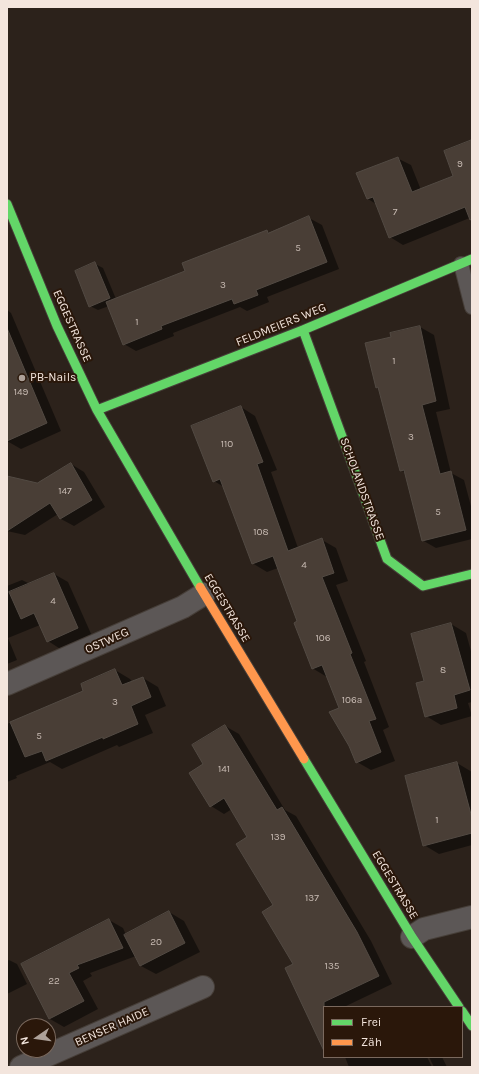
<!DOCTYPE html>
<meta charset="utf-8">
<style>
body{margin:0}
#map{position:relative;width:479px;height:1074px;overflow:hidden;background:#2c221b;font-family:Karla,sans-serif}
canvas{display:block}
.frame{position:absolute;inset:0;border:8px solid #f3e5dd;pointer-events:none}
.legend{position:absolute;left:323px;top:1006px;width:140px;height:52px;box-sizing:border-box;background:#2a170a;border:1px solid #7a695e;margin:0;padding:5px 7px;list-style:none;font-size:12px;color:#f3e5dd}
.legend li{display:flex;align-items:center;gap:8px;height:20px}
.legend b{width:20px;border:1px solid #7a695e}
.north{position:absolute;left:16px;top:1018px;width:40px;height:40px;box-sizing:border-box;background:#2a170a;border:1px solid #7a695e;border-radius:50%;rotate:257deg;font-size:11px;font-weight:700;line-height:16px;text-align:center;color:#f3e5dd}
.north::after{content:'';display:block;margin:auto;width:14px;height:18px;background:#ada199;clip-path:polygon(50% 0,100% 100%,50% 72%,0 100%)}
</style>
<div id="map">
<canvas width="479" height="1074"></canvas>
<div class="frame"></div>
<ul class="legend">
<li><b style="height:5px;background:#63d668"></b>Frei</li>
<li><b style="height:5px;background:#ff974d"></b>Zäh</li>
</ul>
<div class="north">N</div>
</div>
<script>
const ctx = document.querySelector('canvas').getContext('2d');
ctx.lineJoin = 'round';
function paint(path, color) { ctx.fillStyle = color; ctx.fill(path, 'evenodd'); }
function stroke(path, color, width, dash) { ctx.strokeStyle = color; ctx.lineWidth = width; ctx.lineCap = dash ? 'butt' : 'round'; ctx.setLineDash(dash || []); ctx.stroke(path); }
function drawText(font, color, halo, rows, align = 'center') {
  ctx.font = font + ' Karla,sans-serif'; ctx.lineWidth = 4; ctx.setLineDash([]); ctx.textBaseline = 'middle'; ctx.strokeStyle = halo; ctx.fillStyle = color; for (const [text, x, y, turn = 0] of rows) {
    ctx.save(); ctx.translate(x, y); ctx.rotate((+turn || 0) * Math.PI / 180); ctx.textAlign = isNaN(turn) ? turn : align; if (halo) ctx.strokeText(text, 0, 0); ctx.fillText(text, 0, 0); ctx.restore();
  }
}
paint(new Path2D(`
 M472 141V217L403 245 390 237 376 204 368 199 397 158 411 165 421 190 455 177Z
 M309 218 322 225 339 269 267 297 269 302 247 311 240 307 173 333 174 336 136 351 124 344 109 306 98 310 90 306 95 264 103 268 116 299 186 271 267 232 270 233Z
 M7 310 11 313 61 431 21 449 7 441Z
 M420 327 434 335 450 409 436 412 451 473 464 480 472 510V539L436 548 422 540 406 473 400 470 380 389 377 387 392 337Z
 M241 407 255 416 277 470 271 472 298 548 322 540 336 548 348 581 336 585 366 661 364 662 389 727 383 730 395 761 371 770 357 762 340 708 327 677 312 668 298 622 278 568 267 572 252 563 224 487 214 481Z
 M71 464 84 472 105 507 74 526 61 519 58 514 25 535 7 531V478L37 485Z
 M54 574 68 582 92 636 62 650 48 641 40 625 8 638 17 660 7 664V586L22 580 30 584Z
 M451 624 466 633 472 655V702L468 703 472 716 441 725 426 716Z
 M115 670 130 679 132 682 143 678 158 687 166 706 145 715 153 733 119 747 117 745 62 769 50 762 16 776 17 778 7 782V724L85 691Z
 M225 726 239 734 285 810 296 816 371 941 392 984 344 1007H324V1043L249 838 232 809 224 814 211 806 205 765Z
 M457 763 472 772V845L439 854 424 845Z
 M169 912 184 921 200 952 156 974 141 966 136 956 90 973 92 976 83 981 98 1009 64 1027 50 1019 22 964 109 920 123 928 126 935Z
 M9 960 17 964 27 984 7 994V961Z
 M345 1057H427L432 1067H349Z
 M429 1057H442L447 1067H434Z`), '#0007');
const building = new Path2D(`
 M472 140V219L470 220 465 207 389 238 373 197 367 199 356 173 398 157 412 192 453 176 444 151Z
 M309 216 327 262 256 290 258 295 234 304 232 299 161 326 162 329 123 345 106 302 185 271 182 263 267 230 268 233Z
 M95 262 110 298 89 307 75 271Z
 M420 326 436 401 422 405 440 474 451 471 466 530 422 541 404 470 400 471 378 387 376 388 365 343 391 337 390 333Z
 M7 328 47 423 7 441Z
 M241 406 263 462 257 464 288 551 322 538 334 573 322 577 352 653 350 654 376 719 369 721 381 752 356 763 349 746 329 712 339 708 322 665 312 669 294 623 297 621 273 556 252 564 220 479 213 482 191 426Z
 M71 463 92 500 60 519 50 503 7 531V476L37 483Z
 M54 573 78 628 47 642 34 613 21 619 9 592Z
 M451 623 470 690 454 695 457 708 425 717 416 683 424 681 411 634Z
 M115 669 122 685 143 677 151 697 131 706 138 724 103 739V737L46 761 42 751 25 757 10 722 83 691 81 684Z
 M225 725 277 810 282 807 357 932 379 976 324 1002V1051L285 968 293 964 262 912 273 905 236 844 247 837 224 798 210 807 189 773 203 764 192 745Z
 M457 762 472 818V833L423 846 405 776Z
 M169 911 185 943 140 966 124 935Z
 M109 919 123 948 77 965 79 968 69 973 84 1001 49 1019 21 964Z`);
paint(building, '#493e36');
stroke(building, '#524a43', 1);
const lane = new Path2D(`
 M461 264 472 307`);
const street = new Path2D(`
 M7 684 183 607 204 594
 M412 937 424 929 472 917
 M21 1067 203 987`);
const fast = new Path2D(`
 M7 204 57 326 97 410 200 587
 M303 330 387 559 423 586 472 574
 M97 410 303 330 472 259
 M304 759 412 937 459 1007
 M462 1011 472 1026`);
const slow = new Path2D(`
 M200 587 304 759`);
stroke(lane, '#463e38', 16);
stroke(street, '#463e38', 24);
stroke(fast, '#463e38', 11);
stroke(slow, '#463e38', 11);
stroke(lane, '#5c5756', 14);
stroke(street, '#5c5756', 22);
stroke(fast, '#63d668', 9);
stroke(slow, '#ff974d', 9);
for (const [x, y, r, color] of [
 [22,378,4,"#ada199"]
]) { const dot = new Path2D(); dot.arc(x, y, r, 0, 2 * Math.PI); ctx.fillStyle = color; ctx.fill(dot); stroke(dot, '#2a170a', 1.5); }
drawText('10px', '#c8bbb3', null, [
 ["9",460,164],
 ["7",395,212],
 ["5",298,248],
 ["3",223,285],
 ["1",137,322],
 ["1",394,361],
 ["149",21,392],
 ["3",411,437],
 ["110",227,444],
 ["147",65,491],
 ["5",438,512],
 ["108",261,532],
 ["4",304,565],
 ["4",53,601],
 ["106",323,638],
 ["8",443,670],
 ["106a",352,700],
 ["3",115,702],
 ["5",39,736],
 ["141",224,769],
 ["1",437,820],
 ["139",278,837],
 ["137",312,898],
 ["20",156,942],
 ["135",332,966],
 ["22",54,981]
]);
drawText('12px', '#f3e5dd', '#2a170a', [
 ["FELDMEIERS WEG",281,325,-22],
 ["EGGESTRASSE",72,326,66],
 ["SCHOLANDSTRASSE",362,489,70],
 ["EGGESTRASSE",227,608,59],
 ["OSTWEG",107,641,-24],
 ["EGGESTRASSE",395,885,59],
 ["BENSER HAIDE",112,1027,-24]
]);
drawText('12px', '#f3e5dd', '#2a170a', [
 ["PB-Nails",30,378]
], 'left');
</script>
